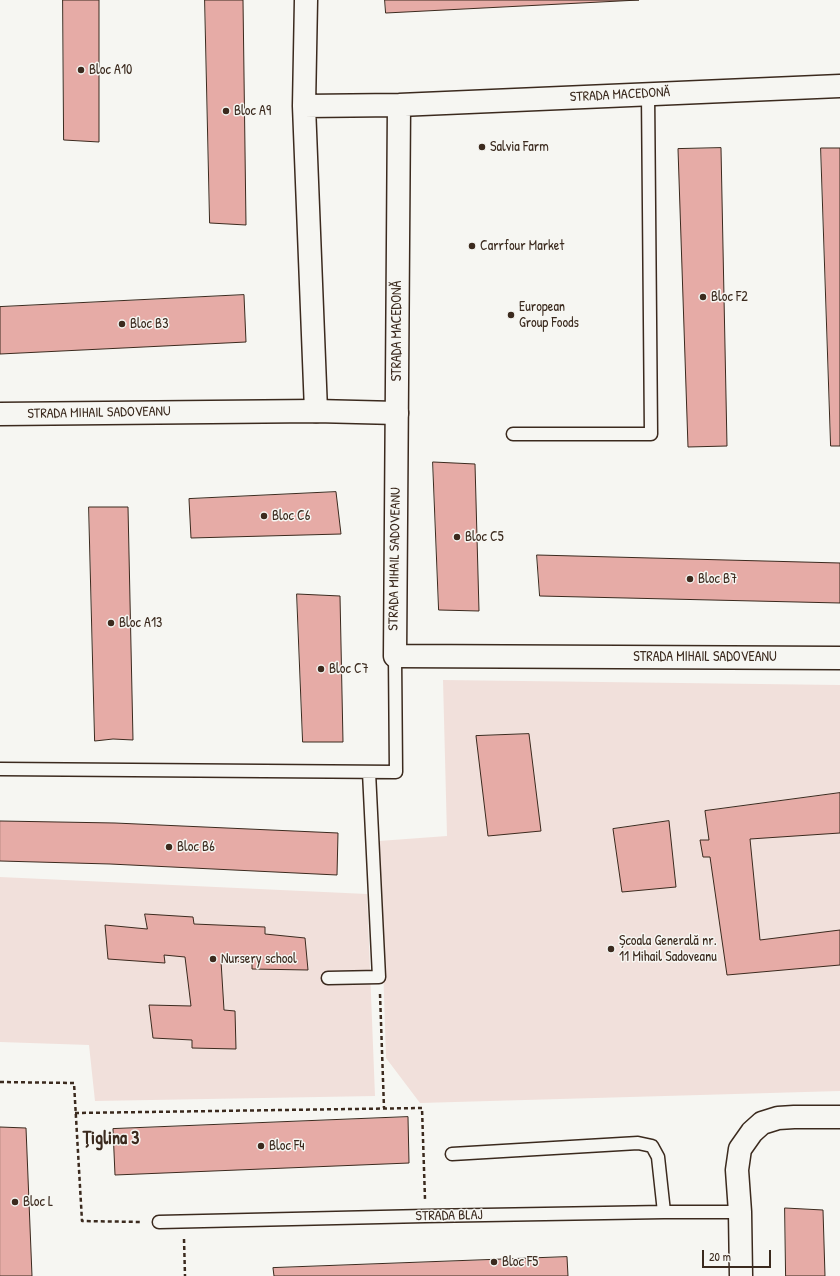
<!DOCTYPE html>
<meta charset="utf-8">
<style>
body{margin:0}
#map{position:relative;width:840px;height:1276px;overflow:hidden;background:#f6f6f2;font-family:"Patrick Hand",sans-serif}
canvas{display:block}
.scale{position:absolute;left:702px;top:1250px;width:69px;height:18px;box-sizing:border-box;border:2px solid #3b2a1e;border-top:0;padding-left:5px;font-size:12px;line-height:14px;white-space:nowrap;color:#3b2a1e;-webkit-text-stroke:3px #f6f6f2;paint-order:stroke}
</style>
<div id="map">
<canvas width="840" height="1276"></canvas>
<div class="scale">20 m</div>
</div>
<script>
const ctx = document.querySelector('canvas').getContext('2d');
ctx.lineJoin = 'round';
function paint(path, color) { ctx.fillStyle = color; ctx.fill(path, 'evenodd'); }
function stroke(path, color, width, dash) { ctx.strokeStyle = color; ctx.lineWidth = width; ctx.lineCap = dash ? 'butt' : 'round'; ctx.setLineDash(dash || []); ctx.stroke(path); }
function drawText(font, color, halo, rows, align = 'center') {
  ctx.font = font + ' "Patrick Hand",sans-serif'; ctx.lineWidth = 3; ctx.setLineDash([]); ctx.textBaseline = 'middle'; ctx.strokeStyle = halo; ctx.fillStyle = color; for (const [text, x, y, turn = 0] of rows) {
    ctx.save(); ctx.translate(x, y); ctx.rotate((+turn || 0) * Math.PI / 180); ctx.textAlign = isNaN(turn) ? turn : align; if (halo) ctx.strokeText(text, 0, 0); ctx.fillText(text, 0, 0); ctx.restore();
  }
}
paint(new Path2D(`
 M443 680 840 685V1091L420 1103 386 1058 379 841 447 836Z
 M0 877 367 894 375 1096 95 1101 89 1045 0 1042Z`), '#f1e0db');
const building = new Path2D(`
 M63 0H99V142L64 140Z
 M205 0H243L246 225 210 223Z
 M385 0H639L386 13Z
 M721 148 727 446 688 447 678 149Z
 M821 148H840V446H831Z
 M244 295 246 342 0 354V307Z
 M433 462 475 464 479 611 439 610Z
 M336 492 341 534 191 538 189 499Z
 M89 507H128L133 740 113 739 95 741Z
 M537 555 840 563V603L540 596Z
 M297 594 340 596 343 742H303Z
 M529 734 541 831 488 836 476 736Z
 M840 793V833L750 839 760 940 840 930V965L727 975 710 857H703L700 840H709L705 811Z
 M0 821 115 823 338 833 337 875 110 864 0 861Z
 M669 821 676 887 622 892 613 829Z
 M145 914 193 917 194 924 265 927V934L305 938 308 970 252 969V962L221 961 224 1010 235 1011 236 1049 192 1048V1040L153 1038 149 1005 191 1006 185 957 164 955 165 963 108 959 105 925 147 929Z
 M408 1117 409 1163 115 1175 113 1129Z
 M0 1127 26 1128 32 1276H0Z
 M785 1208 823 1210 825 1276H786Z
 M567 1257 568 1276H274L273 1268Z`);
paint(building, '#e6aba6');
stroke(building, '#3b2a1e', 1);
const lane = new Path2D(`
 M513 434H651L648 93
 M0 769 396 772 395 656
 M328 978 379 977 369 772
 M452 1154 638 1143 652 1146 658 1157 664 1212
 M159 1222 425 1216 664 1212H740`);
const street = new Path2D(`
 M306 0 304 106 399 105 840 86
 M399 105 395 656 840 658
 M304 106 316 411
 M741 1276 740 1212 737 1170 740 1149 752 1132 762 1123 778 1118 794 1117H840`);
const secondary = new Path2D(`
 M0 414 316 411 397 413`);
stroke(lane, '#3b2a1e', 15);
stroke(street, '#3b2a1e', 25);
stroke(secondary, '#3b2a1e', 25);
stroke(new Path2D(`
 M380 994 384 1108
 M0 1082 74 1083 82 1221 142 1222
 M75 1113 422 1108 425 1199
 M184 1239 185 1276`), '#3b2a1e', 2.5, [4, 3]);
stroke(lane, '#f6f6f2', 12);
stroke(street, '#f6f6f2', 22);
stroke(secondary, '#f6f6f2', 22);
for (const [x, y, r, color] of [
 [81,70,4,"#3b2a1e"],
 [226,111,4,"#3b2a1e"],
 [482,147,4,"#3b2a1e"],
 [472,246,4,"#3b2a1e"],
 [703,297,4,"#3b2a1e"],
 [511,315,4,"#3b2a1e"],
 [122,324,4,"#3b2a1e"],
 [264,516,4,"#3b2a1e"],
 [457,537,4,"#3b2a1e"],
 [690,579,4,"#3b2a1e"],
 [111,623,4,"#3b2a1e"],
 [321,669,4,"#3b2a1e"],
 [169,847,4,"#3b2a1e"],
 [611,949,4,"#3b2a1e"],
 [213,959,4,"#3b2a1e"],
 [261,1146,4,"#3b2a1e"],
 [15,1202,4,"#3b2a1e"],
 [494,1262,4,"#3b2a1e"]
]) { const dot = new Path2D(); dot.arc(x, y, r, 0, 2 * Math.PI); ctx.fillStyle = color; ctx.fill(dot); stroke(dot, '#f6f6f2', 1.5); }
drawText('14px', '#3b2a1e', '#f6f6f2', [
 ["Bloc A10",89,70],
 ["Bloc A9",234,111],
 ["Salvia Farm",490,147],
 ["Carrfour Market",480,246],
 ["Bloc F2",711,297],
 ["European",519,307],
 ["Group Foods",519,323],
 ["Bloc B3",130,324],
 ["Bloc C6",272,516],
 ["Bloc C5",465,537],
 ["Bloc B7",698,579],
 ["Bloc A13",119,623],
 ["Bloc C7",329,669],
 ["Bloc B6",177,847],
 ["Școala Generală nr.",619,941],
 ["11 Mihail Sadoveanu",619,957],
 ["Nursery school",221,959],
 ["Bloc F4",269,1146],
 ["Bloc L",23,1202],
 ["Bloc F5",502,1262]
], 'left');
drawText('14px', '#3b2a1e', '#f6f6f2', [
 ["STRADA MACEDONĂ",620,95,-3],
 ["STRADA MACEDONĂ",397,331,-90],
 ["STRADA MIHAIL SADOVEANU",99,413,-1],
 ["STRADA MIHAIL SADOVEANU",395,559,-89],
 ["STRADA MIHAIL SADOVEANU",705,657],
 ["STRADA BLAJ",449,1216,-1]
]);
drawText('bold 18px', '#3b2a1e', '#f6f6f2', [
 ["Țiglina 3",111,1139]
]);
</script>
